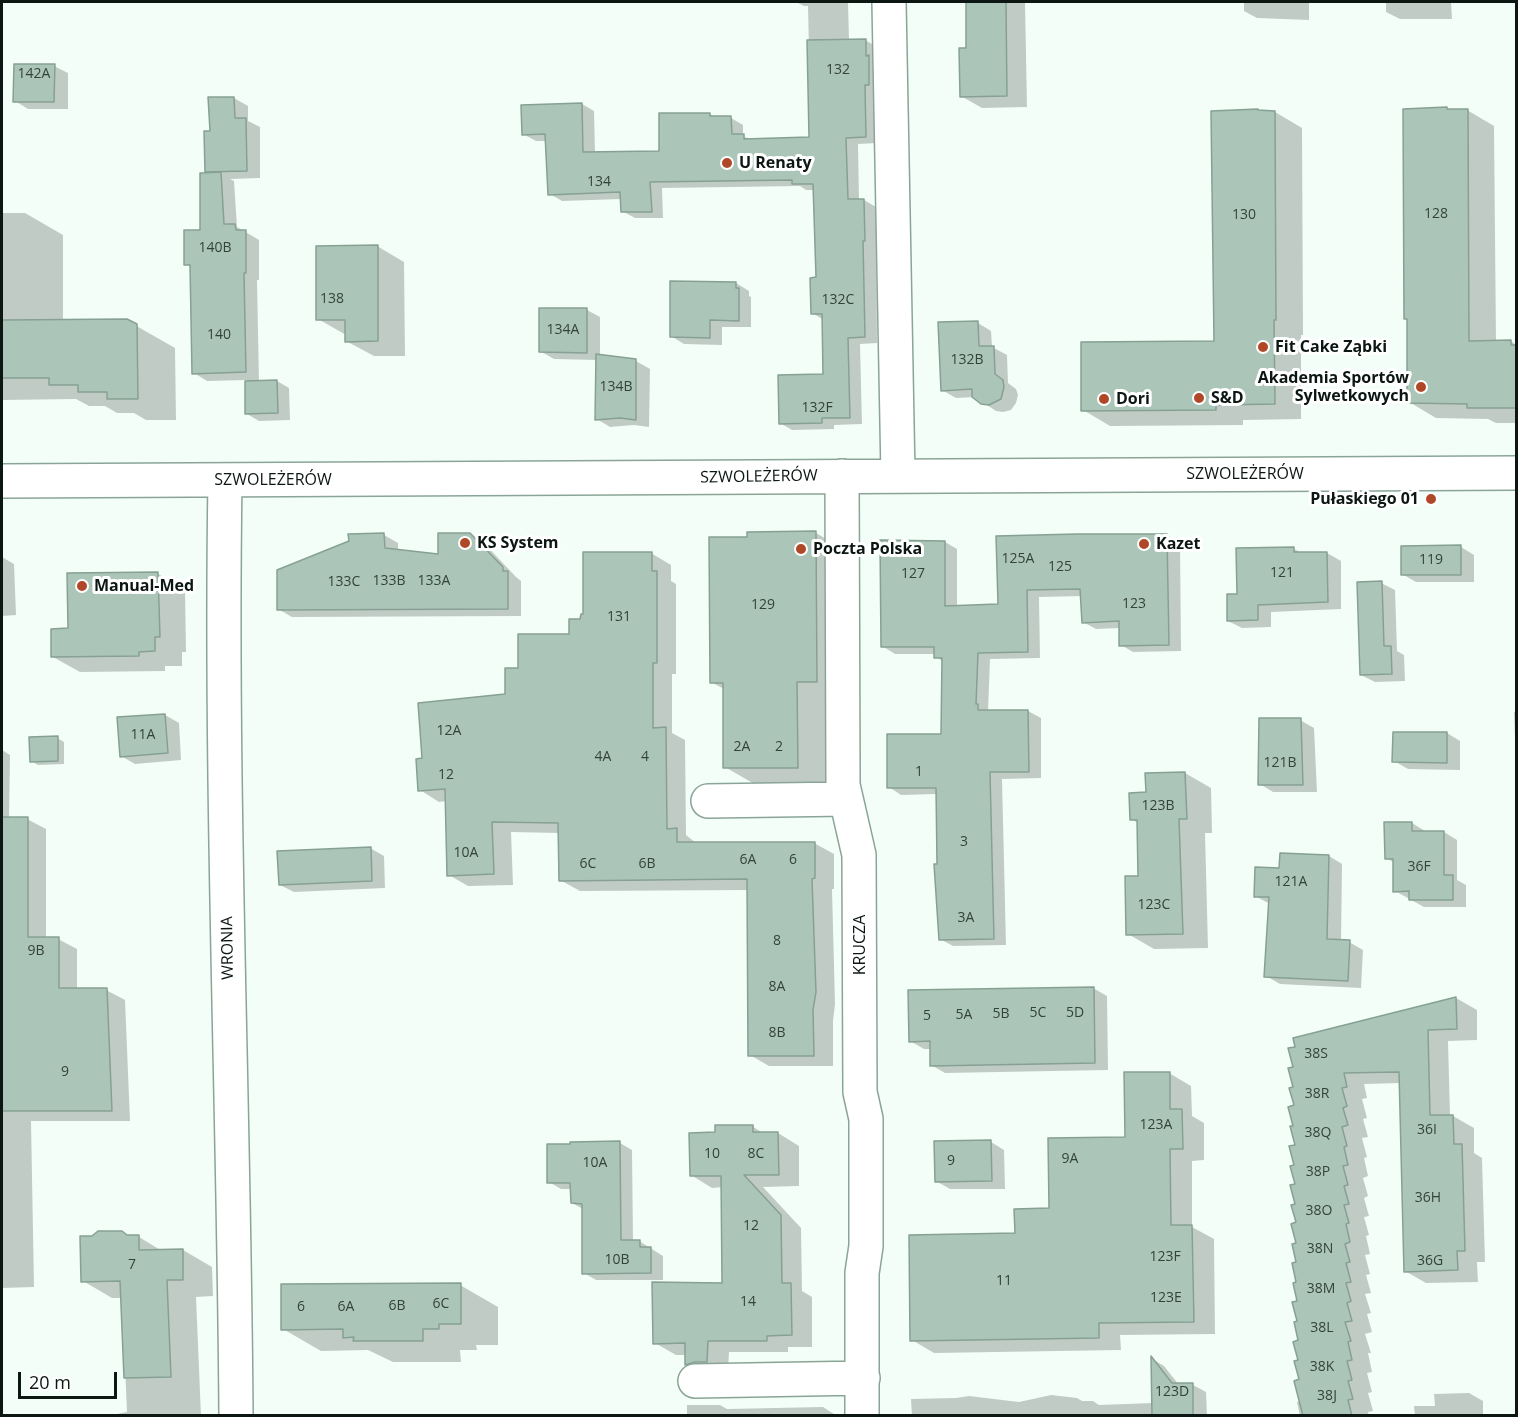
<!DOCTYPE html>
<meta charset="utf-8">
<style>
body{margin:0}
#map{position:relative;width:1518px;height:1417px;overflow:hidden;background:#f2fef7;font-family:"Open Sans",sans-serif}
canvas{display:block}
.frame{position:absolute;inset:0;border:3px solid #0c1612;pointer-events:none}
.scale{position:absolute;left:18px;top:1372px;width:99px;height:27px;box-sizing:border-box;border:3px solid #0c1612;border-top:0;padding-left:8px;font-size:18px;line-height:21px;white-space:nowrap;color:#0c1612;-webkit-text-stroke:4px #fff;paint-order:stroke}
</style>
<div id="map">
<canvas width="1518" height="1417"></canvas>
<div class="frame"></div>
<div class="scale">20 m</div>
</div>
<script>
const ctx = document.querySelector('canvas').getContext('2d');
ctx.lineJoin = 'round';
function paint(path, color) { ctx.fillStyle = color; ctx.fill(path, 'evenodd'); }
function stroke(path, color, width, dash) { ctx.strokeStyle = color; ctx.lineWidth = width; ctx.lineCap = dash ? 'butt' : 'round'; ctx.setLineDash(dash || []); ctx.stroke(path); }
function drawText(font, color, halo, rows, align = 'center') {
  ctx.font = font + ' "Open Sans",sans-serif'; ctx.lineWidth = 6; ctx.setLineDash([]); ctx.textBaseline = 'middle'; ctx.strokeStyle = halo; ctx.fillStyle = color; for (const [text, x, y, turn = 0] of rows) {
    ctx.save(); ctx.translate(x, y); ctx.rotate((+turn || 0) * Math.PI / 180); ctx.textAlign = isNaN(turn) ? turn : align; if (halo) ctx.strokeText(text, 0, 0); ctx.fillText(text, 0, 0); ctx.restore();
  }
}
paint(new Path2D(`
 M796 2H848L849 40H865L877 47V143L858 144 859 200H864L876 207 877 343 860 344 862 424 834 425V429L792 430 780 423 825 376 824 320 812 313 817 279 815 190H806L800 186 662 188 663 218H635L622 211V199L562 201 550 194 547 141H536L523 134 582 104 594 111 595 153 661 152 710 114 716 118H731L743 125V136L751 140 811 138 808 6H804Z
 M967 2H1025L1027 107 982 108 961 96 968 50Z
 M1244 2H1309V20L1257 18 1244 11Z
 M1386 2H1451L1452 19H1400L1386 12Z
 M54 66 68 73V109H28L15 101Z
 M234 98 248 106V121L260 127V178L230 179 234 181 237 227 259 240V280H257L259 382 277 381 289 388 290 420 259 421 247 414V380L207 381 194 373 192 268 186 264 202 232 211 174 206 171 211 132 209 99Z
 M1447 109 1467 110 1494 126 1496 342 1511 341 1516 345V423H1496L1488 419 1436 418 1409 402Z
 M1275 112 1302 128 1303 335H1301V419L1243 420V425L1110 426 1083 410 1215 342Z
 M2 213H25L63 235V321L126 320 175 348 176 420H146L134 413H117L105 406H89L76 399 2 400Z
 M377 246 404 262 405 356H374L346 341V335L318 319Z
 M736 283 749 291V296L751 297V327H722V345L684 344 671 336Z
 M587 310 600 317V356L636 361 650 369 649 427 634 425 610 427 597 419V360L554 359 540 351Z
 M978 323 991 331 992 347 1007 355 1008 383 1016 389 1018 395 1016 403 1011 410 1003 412 996 411 975 397 956 398 942 390Z
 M816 533 854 555 836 789H763L725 767 724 689 711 682 748 539Z
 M384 535 398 543V551L440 556 469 535 484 543 516 577 521 581V616L292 617 278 609Z
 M1167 535 1180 542 1181 651 1133 652 1121 645 1120 628 1096 629 1083 622 1082 596 1039 597 1040 658 990 659 988 712 1028 711 1041 718V778L1002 779 1006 945 953 946 940 939 937 794 901 795 889 787 942 735 944 662 936 657V654H895L882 646 945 542 957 549V608L1000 606 998 537Z
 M1461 547 1474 555V582H1416L1402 574Z
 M1294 549 1302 553H1327L1341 561V609L1271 612V627L1242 628 1228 621 1238 595Z
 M651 553 671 565V581L676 584V674H672V733L685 740 686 835 696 843H814L834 854V889H832L835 1004 833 1021V1066H769L750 1055 749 890 580 891 560 880V833L511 832 513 885 468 886 449 875 446 801 439 802 420 790 424 759 507 696 520 669 570 636 582 620Z
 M2 557 14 564 16 615 2 616Z
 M158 574 185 589 186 652H182V666H165V671L80 672 53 657 70 630 69 575Z
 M1381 583 1395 590 1397 651 1404 655 1405 681 1375 682 1361 675Z
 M1516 711V762L1514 712Z
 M165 715 179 723 181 760 135 764 121 756Z
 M1300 720 1314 728 1317 792H1273L1260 784Z
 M1447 733 1460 741V770L1408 769 1394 761Z
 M57 738 64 742V764L38 765 31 761Z
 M2 750 10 755 9 818 27 819 46 829V939H58L77 949V990H106L125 1000 130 1121H31L34 1287 2 1288Z
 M1185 773 1211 788 1212 833H1205L1208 948 1154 949 1128 934 1140 877 1138 823 1131 819 1148 794Z
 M1412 823 1425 831 1444 832 1457 840V880L1466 885V907H1424L1395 891V863L1386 858Z
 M370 848 384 856 385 888 294 892 280 885Z
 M1329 856 1342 864 1341 941 1349 942 1363 950 1361 988 1280 984 1266 976 1270 904 1255 896 1281 869Z
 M1093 988 1107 996 1108 1070 945 1073 931 1065V1049H924L910 1041Z
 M1456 998 1477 1010V1040L1448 1041 1450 1116H1453L1474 1128V1153L1482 1158 1485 1262H1477L1478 1282 1426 1283 1405 1271 1401 1083 1364 1084 1367 1098 1362 1099 1367 1118 1363 1119 1368 1137 1362 1138 1367 1157 1364 1158 1368 1176 1363 1178 1368 1196 1364 1198 1369 1216 1364 1217 1369 1235 1366 1236 1370 1254 1365 1255 1370 1274 1366 1275 1371 1293 1365 1294 1371 1313 1367 1314 1372 1332 1365 1334 1371 1353H1368L1372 1372 1367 1373 1372 1392 1368 1393 1373 1411 1368 1412 1369 1416H1300L1297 1402 1301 1401V1381L1296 1107 1291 1089Z
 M1169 1073 1191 1086 1192 1116 1204 1123V1160L1192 1161V1227L1214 1239 1215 1334 1120 1335 1121 1350 934 1353 912 1340 1016 1234 1051 1210 1126 1138Z
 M752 1126 764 1134 778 1133 799 1146V1186L763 1187 801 1228 802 1291 812 1297V1347H788V1352H729L728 1373 707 1376 686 1364V1355H676L655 1343 724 1285 723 1187 712 1188 691 1175 716 1134Z
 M991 1142 1004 1150 1005 1189H950L936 1181Z
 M620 1143 632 1150 633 1241H639L663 1256V1280H596L584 1273 583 1209 572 1203V1189H561L549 1182Z
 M129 1237H139L162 1251 183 1250 212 1267 213 1296 196 1297 201 1416H107L127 1412 122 1298H112L83 1281Z
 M460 1285 498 1307V1345H476L477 1350H460L461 1362H393L368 1350 321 1351 283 1329Z
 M1152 1359 1164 1366 1179 1385H1193L1206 1392 1207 1416H912L911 1399 956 1398 969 1396 1019 1402 1051 1395 1077 1398 1082 1401H1093L1099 1405 1153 1403Z
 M1469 1393 1483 1401V1416H1415L1414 1406H1435L1434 1394Z
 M687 1405H720L727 1409 823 1407 837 1416H687Z`), '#0003');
const building = new Path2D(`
 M966 2H1006L1007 96 960 97 959 48H966Z
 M866 39V56L869 55V85H865L866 137 846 138 848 199H864L865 241H863L865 337 848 338 850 418H822V423L779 424 778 375 823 374 822 314H811L810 278 816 277 813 184H792V180L650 182 652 212H621L620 192 548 195 545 134 522 135 521 105 582 103 583 152 659 151V113H710V116H731L732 134H744V139L809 137 807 40Z
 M14 64H55L54 102H13Z
 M208 97H234L235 118H246L247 171 205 172 204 131H210Z
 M1447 107V109H1468L1469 341 1511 340V345H1516V408H1467V404L1407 403V319H1404L1403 109Z
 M1258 109V110L1275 111 1276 320H1274L1275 404 1216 405V410L1081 411V342L1214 341 1211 111Z
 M221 172 224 224H235L236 230H246V273H244L246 372 192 374 190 265H184V230H200V173Z
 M378 245V341L345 342V320H316V246Z
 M670 281 736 282V288H739V321L710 320V338L670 337Z
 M539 308H587V353L539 352Z
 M127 319 137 324 138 399H107V392H78V385H49V378H2V320Z
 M978 321 979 346H994L995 374 1003 380 1004 387 1001 399 989 405 981 404 972 397V389L941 391 938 322Z
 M596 354 636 359V420L620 418 595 420Z
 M277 380 278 413 245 414V381Z
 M816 531 817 682H797L798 768H723V683H710L709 537H747V532Z
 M384 533 385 548 438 554V533H470L503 567V571H508V609L277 610V570L349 541 348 534Z
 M1077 534H1167L1169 645 1119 646V621L1082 623 1080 589 1027 590 1028 652 978 653 976 704H978V710H1028L1029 772H990L994 939 939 940 934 864H937L936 788H887V734H941L942 658H934V647H881L880 540 945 541V606L998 604 996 536Z
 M1461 545V575H1401V546Z
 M1294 547V552H1327L1328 602 1258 605V620L1227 621V594H1237L1236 548Z
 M583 552H652V571H657V663H653V728L666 727 667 829 677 828V842H815V878L812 879 816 992 813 1010 814 1056H748L747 879 559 881 558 823 492 822 494 874 447 876 445 789 418 791 416 759 422 758 418 703 505 694V668H518V634H569V619H580L581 614H583Z
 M158 572 160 637H155V651L139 652V656L51 657V629L68 628 67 573Z
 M1382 581 1384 646H1391L1392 674 1360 675 1357 582Z
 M165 714 168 753 120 757 117 717Z
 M1259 718H1301L1303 785H1258Z
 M1393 732H1447V763L1392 762Z
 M58 736V761L30 762 29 737Z
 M1185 772 1187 819H1179L1183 934 1126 935 1125 876H1138L1137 820H1130L1129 793 1146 792 1145 773Z
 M2 817H28V937H59V988H107L112 1111H2Z
 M1384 822H1412V831H1444V875H1453V900H1409V891L1393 892V859H1385Z
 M371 847 372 881 279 885 277 851Z
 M1280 853 1329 855 1327 939 1350 940 1348 981 1264 977 1269 897H1254L1255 867 1279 868Z
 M1094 987 1095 1063 930 1066V1041L909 1042 908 990Z
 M1456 997 1457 1029 1428 1030 1430 1115H1453L1454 1144H1462L1465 1251H1457L1458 1270 1404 1272 1399 1072 1344 1073 1347 1087 1342 1088 1347 1106 1343 1108 1348 1125 1342 1127 1347 1146 1344 1147 1348 1165 1343 1166 1348 1185 1344 1186 1349 1204 1344 1205 1349 1223 1346 1224 1350 1242 1345 1244 1350 1262 1346 1263 1351 1282 1346 1283 1351 1301 1347 1303 1352 1321 1345 1322 1351 1341 1348 1342 1352 1360 1347 1361 1352 1380 1348 1381 1353 1399 1348 1400 1352 1416H1303L1294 1381 1299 1379 1294 1361 1298 1360 1293 1342 1298 1340 1294 1322 1297 1321 1292 1302 1297 1301 1293 1283 1296 1282 1292 1263 1296 1262 1292 1244 1296 1243 1291 1224 1296 1222 1291 1205 1295 1204 1290 1185 1295 1184 1290 1166 1294 1165 1289 1146 1295 1145 1290 1126H1293L1288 1107 1294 1105 1289 1088 1293 1087 1288 1068 1293 1067 1288 1048 1295 1047 1293 1038Z
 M1124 1072H1170V1109H1182L1183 1149H1170L1171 1225H1192L1194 1322 1099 1323V1338L910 1341 909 1235 1015 1233 1014 1209 1049 1208 1048 1138 1125 1137Z
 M715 1125H753V1132H778L779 1175H744L781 1215 782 1283H791L792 1335 767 1336V1341H708L707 1362H695L685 1365V1343L653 1344 652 1282 722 1283 721 1176H690L689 1133 715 1132Z
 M991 1140 992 1181 935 1182 934 1141Z
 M620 1141 621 1240H640V1247H651V1273L582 1274V1204L571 1203 570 1183H547V1144H570V1142Z
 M98 1231H122L127 1235H139V1250L183 1249V1280H167L171 1377 124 1378 120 1281 81 1282 80 1236H92Z
 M461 1283V1324H439V1329H423V1341H353L354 1337 343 1338V1329L281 1330V1284Z
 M1151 1356 1172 1383H1193V1416H1152Z`);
paint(building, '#abc6b8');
stroke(building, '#86a193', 1.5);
const minor = new Path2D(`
 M889 2 898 476
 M842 476 843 785 859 855 860 1092 866 1119V1246L862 1273V1416
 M225 480C220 792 234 1104 236 1416
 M2 481 1516 473
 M708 801 846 799
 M695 1381 863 1378`);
stroke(minor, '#8aa597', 36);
stroke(minor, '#fff', 33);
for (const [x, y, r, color] of [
 [727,163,6,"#b04827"],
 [1263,347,6,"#b04827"],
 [1421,387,6,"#b04827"],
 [1199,398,6,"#b04827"],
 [1104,399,6,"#b04827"],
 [1431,499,6,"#b04827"],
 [465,543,6,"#b04827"],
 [1144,544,6,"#b04827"],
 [801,549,6,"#b04827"],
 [82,586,6,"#b04827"]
]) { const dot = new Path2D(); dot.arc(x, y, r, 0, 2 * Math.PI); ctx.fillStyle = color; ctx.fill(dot); stroke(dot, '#fff', 2); }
drawText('14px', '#34423c', null, [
 ["132",838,70],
 ["142A",34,74],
 ["134",599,182],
 ["128",1436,214],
 ["130",1244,215],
 ["140B",215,248],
 ["138",332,299],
 ["132C",838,300],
 ["134A",563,330],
 ["140",219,335],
 ["132B",967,360],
 ["134B",616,387],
 ["132F",817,408],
 ["125A",1018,559],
 ["119",1431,560],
 ["125",1060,567],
 ["121",1282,573],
 ["127",913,574],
 ["133B",389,581],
 ["133A",434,581],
 ["133C",344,582],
 ["123",1134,604],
 ["129",763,605],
 ["131",619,617],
 ["12A",449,731],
 ["11A",143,735],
 ["2A",742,747],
 ["2",779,747],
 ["4A",603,757],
 ["4",645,757],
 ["121B",1280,763],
 ["1",919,772],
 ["12",446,775],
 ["123B",1158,806],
 ["3",964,842],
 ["10A",466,853],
 ["6A",748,860],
 ["6",793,860],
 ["6C",588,864],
 ["6B",647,864],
 ["36F",1419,867],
 ["121A",1291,882],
 ["123C",1154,905],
 ["3A",966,918],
 ["8",777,941],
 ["9B",36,951],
 ["8A",777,987],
 ["5C",1038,1013],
 ["5D",1075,1013],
 ["5B",1001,1014],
 ["5A",964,1015],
 ["5",927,1016],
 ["8B",777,1033],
 ["38S",1316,1054],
 ["9",65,1072],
 ["38R",1317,1094],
 ["123A",1156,1125],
 ["36I",1427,1130],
 ["38Q",1318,1133],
 ["10",712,1154],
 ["8C",756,1154],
 ["9A",1070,1159],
 ["9",951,1161],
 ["10A",595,1163],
 ["38P",1318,1172],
 ["36H",1428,1198],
 ["38O",1319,1211],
 ["12",751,1226],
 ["38N",1320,1249],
 ["123F",1165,1257],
 ["10B",617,1260],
 ["36G",1430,1261],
 ["7",132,1265],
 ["11",1004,1281],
 ["38M",1321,1289],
 ["123E",1166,1298],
 ["14",748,1302],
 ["6C",441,1304],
 ["6B",397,1306],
 ["6",301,1307],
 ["6A",346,1307],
 ["38L",1322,1328],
 ["38K",1322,1367],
 ["123D",1172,1392],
 ["38J",1327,1396]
]);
drawText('bold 16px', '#0c1612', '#fff', [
 ["U Renaty",739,163],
 ["Fit Cake Ząbki",1275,347],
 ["Akademia Sportów",1409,378,"right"],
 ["Sylwetkowych",1409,396,"right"],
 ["S&D",1211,398],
 ["Dori",1116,399],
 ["Pułaskiego 01",1419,499,"right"],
 ["KS System",477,543],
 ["Kazet",1156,544],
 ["Poczta Polska",813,549],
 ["Manual-Med",94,586]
], 'left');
drawText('16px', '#0c1612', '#fff', [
 ["SZWOLEŻERÓW",1245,474],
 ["SZWOLEŻERÓW",759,477,-1],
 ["SZWOLEŻERÓW",273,480],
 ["KRUCZA",860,945,-90],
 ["WRONIA",228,948,-91]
]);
</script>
